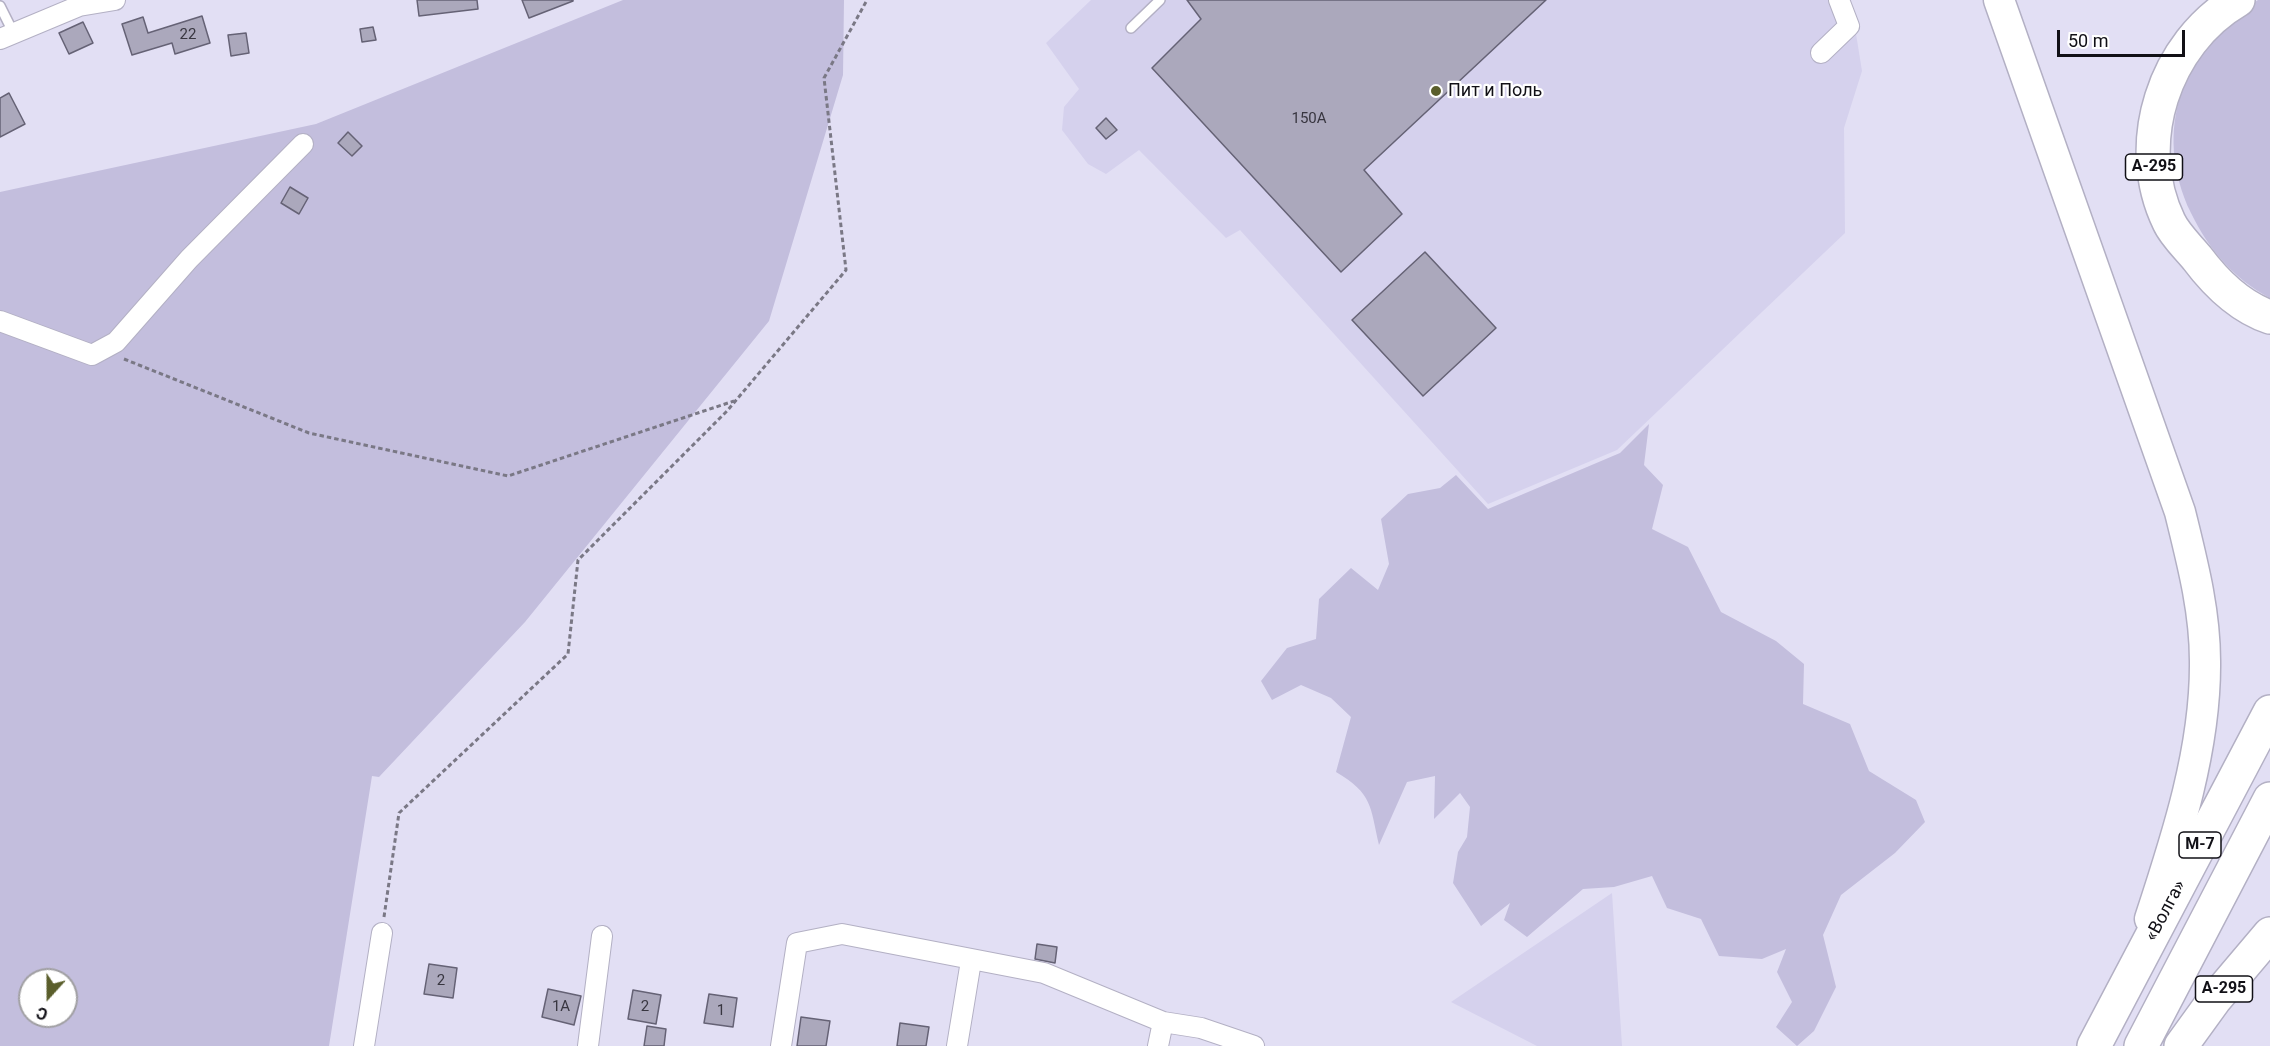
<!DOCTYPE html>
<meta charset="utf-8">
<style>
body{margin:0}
#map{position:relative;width:2270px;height:1046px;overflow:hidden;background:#e2dff4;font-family:Roboto,sans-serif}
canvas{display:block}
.north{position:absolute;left:18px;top:968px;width:60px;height:60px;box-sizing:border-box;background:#fff;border:2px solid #a09fa2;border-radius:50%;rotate:201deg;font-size:16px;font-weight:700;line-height:24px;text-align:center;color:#111016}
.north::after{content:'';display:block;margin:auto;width:21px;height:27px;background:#5a5e2b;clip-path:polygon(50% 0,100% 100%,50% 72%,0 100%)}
.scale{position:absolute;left:2057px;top:30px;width:128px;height:27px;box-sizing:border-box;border:3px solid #111016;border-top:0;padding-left:8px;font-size:18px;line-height:21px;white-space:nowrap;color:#111016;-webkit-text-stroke:4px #fff;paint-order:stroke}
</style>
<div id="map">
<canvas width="2270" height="1046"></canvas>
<div class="north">С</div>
<div class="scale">50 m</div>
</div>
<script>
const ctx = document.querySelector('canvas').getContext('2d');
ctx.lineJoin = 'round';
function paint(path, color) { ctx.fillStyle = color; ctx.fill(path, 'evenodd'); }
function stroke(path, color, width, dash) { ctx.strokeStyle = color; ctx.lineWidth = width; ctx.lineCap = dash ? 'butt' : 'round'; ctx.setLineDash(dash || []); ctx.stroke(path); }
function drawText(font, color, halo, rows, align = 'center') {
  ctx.font = font + ' Roboto,sans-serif'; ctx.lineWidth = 4.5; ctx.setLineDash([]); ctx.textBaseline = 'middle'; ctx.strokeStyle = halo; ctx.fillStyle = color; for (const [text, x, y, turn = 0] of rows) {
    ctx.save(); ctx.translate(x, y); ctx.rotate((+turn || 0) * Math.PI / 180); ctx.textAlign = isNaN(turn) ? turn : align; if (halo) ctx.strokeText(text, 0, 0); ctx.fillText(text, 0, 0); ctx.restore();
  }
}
paint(new Path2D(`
 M1091 0H1848L1852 9 1862 71 1844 128 1845 233 1617 450 1488 504 1240 230 1226 238 1139 150 1106 174 1088 164 1062 130 1064 107 1079 89 1046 43Z
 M1612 893 1622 1046H1537L1451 1002Z`), '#d5d1ed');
paint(new Path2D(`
 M623 0H844L843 75 769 321 525 622 379 777 372 776 329 1046H0V192L316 124ZM30 980H66V1016H30Z
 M2258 0H2270V298C2234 279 2209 250 2191 213 2151 129 2183 49 2258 0Z
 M1649 424 1644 465 1663 485 1652 529 1688 547 1721 612 1776 641 1804 664 1803 704 1850 724 1869 771 1916 800 1925 822 1895 853 1841 895 1823 935 1836 987 1814 1031 1797 1046 1776 1027 1792 1002 1777 972 1786 949 1762 959 1719 956 1701 919 1667 908 1652 876 1614 887 1583 889 1527 937 1504 920 1510 903 1481 926 1453 883 1458 852 1467 837 1470 807 1460 793 1434 819 1435 776 1407 782 1379 845C1370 806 1373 794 1336 772L1351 717 1331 698 1301 685 1272 700 1261 681 1287 648 1316 639 1319 599 1351 568 1378 590 1389 564 1381 519 1408 494 1440 488 1456 475 1488 509 1620 453Z`), '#c3bedd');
const building = new Path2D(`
 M417 0H477L478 9 419 16Z
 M522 0H573V1L529 18Z
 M1187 0H1546L1364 170 1402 214 1341 272 1152 68 1201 19Z
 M202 16 210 43 175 54 172 43 132 55 122 24 143 17 148 33Z
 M83 22 93 43 69 54 59 33Z
 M373 27 376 40 362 42 360 29Z
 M246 33 249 53 231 56 228 35Z
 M9 93 25 124 0 137V98Z
 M1106 118 1117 130 1106 139 1096 128Z
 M348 132 362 146 352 156 338 143Z
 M290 187 308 198 299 214 281 203Z
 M1425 252 1496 328 1423 396 1352 320Z
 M1037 944 1057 947 1055 963 1035 959Z
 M429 964 457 968 453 998 424 994Z
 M548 989 581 996 574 1025 542 1017Z
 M633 990 661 995 656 1024 628 1019Z
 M709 994 737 998 733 1027 704 1023Z
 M801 1017 830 1021 826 1046H797Z
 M900 1023 929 1027 926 1046H897Z
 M647 1026 666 1029 664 1046H644Z`);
paint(building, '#aba8bc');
stroke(building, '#656275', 1.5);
const lane = new Path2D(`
 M0 6 13 32
 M1131 28 1160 0`);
const street = new Path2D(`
 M0 39 79 6 115 0
 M1821 53 1849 26 1839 0
 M0 321 92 355 116 342 189 259 303 144
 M364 1046 382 933
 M588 1046 602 936
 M781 1046 797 943 842 934 1044 973 1163 1022 1201 1028 1254 1046
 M957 1046 971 961
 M1158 1046 1163 1022`);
const primary = new Path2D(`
 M1999 0 2180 512C2192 561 2205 610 2205 661 2206 748 2177 837 2150 919`);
const highway = new Path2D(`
 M2238 0C2164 43 2131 144 2169 222 2175 235 2188 247 2197 258 2215 282 2240 307 2270 317
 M2094 1046 2270 712
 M2141 1046 2270 799
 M2181 1046 2215 999 2270 934`);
stroke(lane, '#b3b0c4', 12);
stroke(street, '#b3b0c4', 22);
stroke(primary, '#b3b0c4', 33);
stroke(highway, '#b3b0c4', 36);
stroke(new Path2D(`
 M124 359 309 433 508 476 734 401
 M384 917 399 813 568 654 578 560 727 411 846 270 824 78 867 0`), '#7a7885', 3, [4.5, 3]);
stroke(lane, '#fff', 9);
stroke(street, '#fff', 20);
stroke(primary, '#fff', 30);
stroke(highway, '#fff', 33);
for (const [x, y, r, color] of [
 [1436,91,6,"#5a5e2b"]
]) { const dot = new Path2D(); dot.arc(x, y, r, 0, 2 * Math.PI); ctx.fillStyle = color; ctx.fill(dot); stroke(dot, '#fff', 2); }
drawText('15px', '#383640', null, [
 ["22",188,35],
 ["150А",1309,119],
 ["2",441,981],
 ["1А",561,1007],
 ["2",645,1007],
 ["1",721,1011]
]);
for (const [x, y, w] of [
 [2154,167,57],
 [2200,845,42],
 [2224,989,57]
]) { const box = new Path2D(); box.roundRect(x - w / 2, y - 13, w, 26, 4.5); ctx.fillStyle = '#fff'; ctx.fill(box); stroke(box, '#111016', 1.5); }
drawText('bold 16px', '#111016', null, [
 ["А-295",2154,167],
 ["М-7",2200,845],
 ["А-295",2224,989]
]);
drawText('18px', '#111016', '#fff', [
 ["Пит и Поль",1448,91]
], 'left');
drawText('18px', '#111016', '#fff', [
 ["«Волга»",2166,911,-62]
]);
</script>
